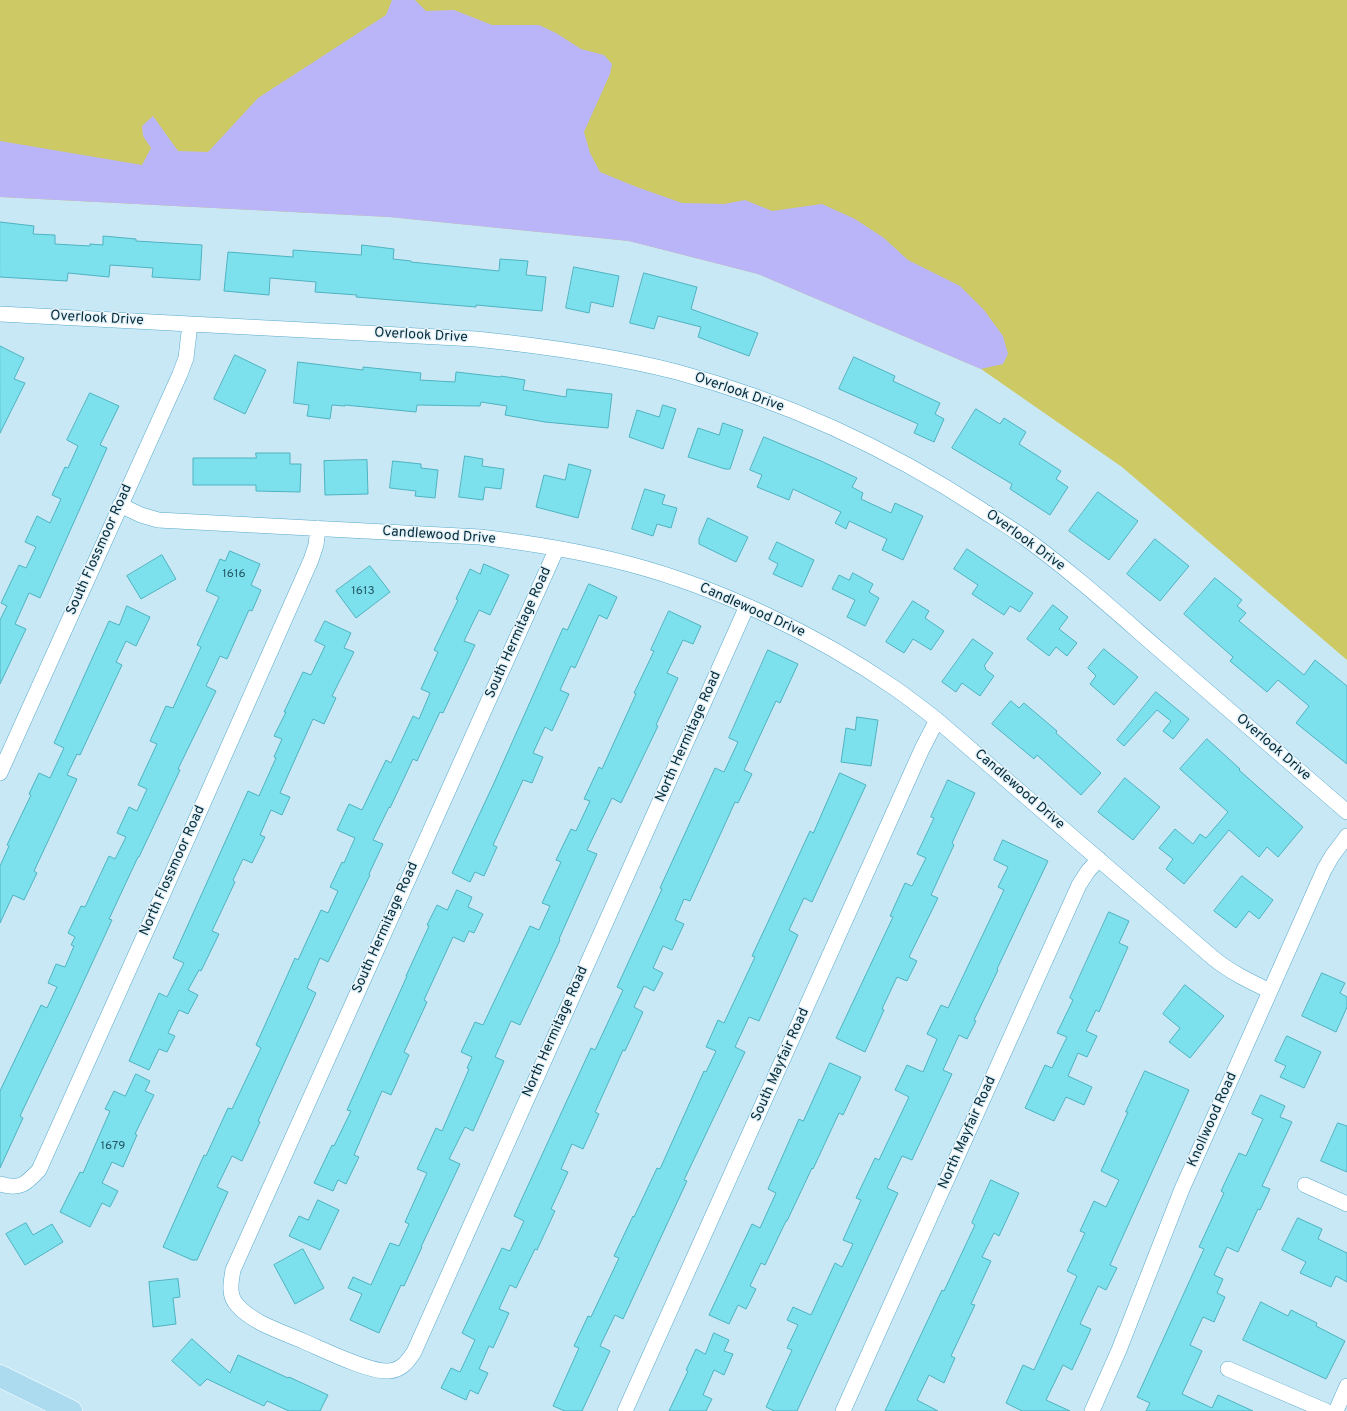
<!DOCTYPE html>
<style>
body{margin:0}
canvas{display:block;background:#c9e8f6}
</style>
<canvas width="1347" height="1411"></canvas>
<script>
const ctx = document.querySelector('canvas').getContext('2d');
ctx.lineJoin = 'round';
function paint(path, color) { ctx.fillStyle = color; ctx.fill(path, 'evenodd'); }
function stroke(path, color, width, dash) { ctx.strokeStyle = color; ctx.lineWidth = width; ctx.lineCap = dash ? 'butt' : 'round'; ctx.setLineDash(dash || []); ctx.stroke(path); }
function drawText(font, color, halo, rows, align = 'center') {
  ctx.font = font + ' Overpass,sans-serif'; ctx.lineWidth = 3; ctx.setLineDash([]); ctx.textBaseline = 'middle'; ctx.strokeStyle = halo; ctx.fillStyle = color; for (const [text, x, y, turn = 0] of rows) {
    ctx.save(); ctx.translate(x, y); ctx.rotate((+turn || 0) * Math.PI / 180); ctx.textAlign = isNaN(turn) ? turn : align; if (halo) ctx.strokeText(text, 0, 0); ctx.fillText(text, 0, 0); ctx.restore();
  }
}
paint(new Path2D(`
 M0 0H1347V660L1122 467 981 369 758 274 629 241 389 217 0 197Z`), '#cdc964');
paint(new Path2D(`
 M392 0H415L426 11 454 10 492 25H539L556 33 581 49 604 55 612 64 610 74 584 132 590 153 600 172 634 186 682 203 724 204 745 200 772 211 822 204 855 219 884 238 908 260 960 286 984 310 1003 336 1008 354 1003 364 981 369 758 274 629 241 389 217 0 197V141L142 165 151 148 143 136 142 126 153 116 178 151 208 152 258 98 386 15Z`), '#b9b5f8');
const building = new Path2D(`
 M0 222 34 226 33 234 55 235V244L90 246V244L103 245V236L136 239V241L202 245 200 280 152 277 153 268 110 265 109 277 68 273 67 281 0 277Z
 M362 245 394 249 393 259 411 261V262L499 271 500 259 528 261 526 275 546 277 542 311 476 305V307L356 297 357 295 315 292 316 282 270 278 269 295 224 291 228 252 293 257V250L361 255Z
 M574 267 619 276 613 307 591 302 589 313 566 308Z
 M644 273 697 287 691 309 758 333 749 356 698 337 701 327 658 316 654 329 630 323Z
 M0 346 24 358 14 379 25 383 0 433Z
 M235 355 266 370 245 414 214 399Z
 M854 357 895 376 893 381 940 403 935 414 944 419 934 442 914 433 918 424 839 389Z
 M298 362 363 370V367L421 373 420 380 455 382 456 372 500 377 501 376 525 380 523 390 566 397 567 389 612 394 608 428 545 422 505 415 507 406 481 402 480 406 417 405 416 412 345 405V406L332 405 330 419 307 416 309 405 294 403Z
 M90 393 119 406 100 445 107 448 40 598 29 593 15 624 26 629 0 684V620L7 606 1 603 19 565 26 568 36 547 25 542 37 516 50 523 61 499 52 495 65 467 68 468 78 446 67 440Z
 M663 405 676 409 663 449 629 437 637 410 659 417Z
 M976 409 1000 424 1004 418 1026 432 1019 444 1061 471 1056 479 1068 487 1050 515 1010 489 1012 484 952 448Z
 M723 423 743 430 730 469H725L688 457 698 428 719 435Z
 M764 437 821 461 857 478 852 487 863 493 861 499 891 513 895 503 923 516 903 560 882 550 887 539 849 521 846 529 835 523 841 512 793 489 789 500 757 487 762 475 750 470Z
 M256 453H290V464H301L300 492 256 491V485H193V458H256Z
 M465 456 483 459 482 466 504 469 501 489 485 487 483 500 459 497Z
 M367 460 368 494 325 495 324 461Z
 M393 461 421 464V468L438 470 435 498 415 496 416 491 390 488Z
 M569 464 591 470 578 518 536 507 544 475 565 480Z
 M645 489 665 495 662 504 677 508 671 528 657 524 653 536 632 529Z
 M1098 492 1138 521 1109 560 1069 531Z
 M708 518 748 537 736 562 699 544V539Z
 M1155 539 1189 566 1160 601 1127 574Z
 M777 542 814 560 802 587 773 574 778 564 769 559Z
 M967 549 1033 593 1020 612 1010 606 1004 615 972 594 978 585 954 569Z
 M230 551 260 564 251 585 261 590 252 611 249 610 227 659 220 656 206 686 216 691 178 769 180 770 139 857H138L109 919 112 920 71 1009 20 1116 23 1118 0 1168V1091L41 1005 47 1008 57 987 48 983 56 964 65 967 74 946 71 945 75 937 68 933 81 906 85 907 109 856 115 859 126 837 117 833 129 807 137 811 147 789 138 785 157 744 150 741 166 706 173 708 201 647 197 645 219 597 206 591 220 559 225 561Z
 M162 555 176 579 141 599 127 576Z
 M484 564 509 575 490 615 479 610 464 641 475 645 443 713 440 712 417 761 413 759 390 808 389 807 373 840 383 844 369 874 370 875 328 962 320 958 307 988 316 993 258 1121 260 1122 242 1161 232 1156 217 1187 228 1192 197 1260H192L163 1247 204 1155 206 1156 228 1108 232 1109 261 1048 256 1045 295 958 298 960 321 910 328 913 338 891 330 887 342 862 344 863 355 838 337 830 349 804 362 810 386 760 391 763 413 716 419 719 430 693 421 689 438 652 434 650 458 600 456 599 470 569 480 574Z
 M370 566 390 592 356 618 336 591Z
 M853 573 873 584 869 592 879 598 865 626 847 617 855 600 832 589 839 575 849 580Z
 M1215 578 1242 600 1237 606 1246 613 1239 621 1304 675 1315 660 1347 686V764L1296 723 1309 706 1278 680 1267 692 1230 661 1233 657 1184 614Z
 M589 584 617 597 607 619 599 615 575 668 571 666 560 690 569 694 552 731 545 727 533 753 543 757 532 783 523 780 493 845 497 847 484 876 475 872 470 882 452 873 494 783 563 628 567 630Z
 M913 601 929 611 925 618 944 631 931 650 913 639 904 653 886 642Z
 M1053 605 1068 617 1059 629 1077 643 1067 656 1056 647 1049 656 1027 639Z
 M127 606 150 617 136 646 126 641 116 662 122 665 80 755 77 754 67 775 77 779 34 871 37 873 24 900 13 895 0 923V866L9 846 7 845 31 795 29 794 39 773 50 778 64 748 54 743 109 621 119 625Z
 M669 611 701 626 693 644 683 640 667 673 678 678 656 725 658 726 621 803 612 798 587 850 597 854 559 939 560 940 520 1025 511 1021 495 1057 504 1061 473 1131 465 1127 449 1159 460 1164 421 1247H422L404 1286 401 1285 379 1333 350 1320 362 1294 348 1288 353 1277 371 1285 390 1243 399 1246 409 1224 405 1222 427 1173 417 1169 436 1128 442 1131 469 1069 467 1068 472 1057 461 1052 475 1022 483 1025 530 926 539 930 550 906 542 903 561 862 556 860 571 829 576 831 590 801 584 799 599 767 602 769 636 694 634 693 654 651 651 650Z
 M325 621 351 633 344 648 354 652 332 696 336 698 324 724 313 719 280 793 290 797 282 815 271 810 260 835 265 837 252 863 243 859 233 880 235 882 212 931 219 934 201 971 199 970 188 990 198 995 188 1014 179 1010 168 1033 175 1036 167 1052 159 1049 149 1070 129 1061 159 993 167 997 184 963 173 958 248 791 259 796 276 758 274 757 282 739 274 736 286 712H284L303 672 311 675 325 646 315 641Z
 M973 639 993 653 984 666 986 668 985 669 994 676 980 696 962 683 956 692 942 682Z
 M1104 649 1138 677 1114 705 1090 684 1096 676 1088 668Z
 M768 650 798 664 780 703 776 701 744 770 752 774 738 803 735 802 690 901 684 899 675 920 684 924 672 950 663 946 653 968 663 973 654 991 644 986 634 1007 643 1012 625 1051 623 1050 595 1112 599 1114 583 1149 572 1144 561 1169 568 1172 551 1209 555 1211 537 1250 535 1249 516 1288 510 1285 499 1309 509 1313 493 1348 489 1346 479 1369 488 1373 478 1394 470 1390 466 1400 441 1388 451 1368 460 1372 475 1340 462 1333 502 1248 510 1251 524 1221 514 1216 591 1048 595 1050 623 990 617 987 662 889 660 888 715 768 724 772 738 742 729 738Z
 M1156 692 1189 719 1173 739 1163 731 1171 721 1157 710 1124 746 1117 740Z
 M1011 701 1019 708 1024 703 1057 731 1056 733 1101 773 1081 795 1037 755 1034 759 992 724Z
 M857 717 878 720 871 766 841 762 846 728 855 730Z
 M1207 739 1240 769 1239 770 1303 827 1278 857 1267 847 1259 857 1229 830 1184 884 1166 869 1173 859 1159 848 1175 829 1193 844 1200 834 1206 838 1228 812 1180 769Z
 M840 773 866 785 812 902 804 898 789 930 798 935 759 1021 749 1017 735 1047 745 1052 684 1180 687 1181 623 1319 615 1315 600 1346 610 1351 582 1411H565L553 1406 579 1348 574 1346 588 1316 591 1317 619 1258 614 1256 633 1216 634 1217 657 1168 660 1169 704 1071 706 1072 716 1051 706 1047 718 1020 724 1023 755 957 752 956 774 909 810 831 813 833Z
 M1125 778 1160 807 1133 840 1098 812Z
 M948 780 975 793 952 843 954 845 931 895 938 898 909 957 917 961 907 981 897 977 882 1009 884 1010 865 1052 836 1038 893 917 890 916 905 883 912 886 926 858 917 854 934 818 931 817Z
 M1003 840 1048 861 997 969 998 970 974 1020 976 1021 967 1039 959 1035 943 1070 952 1074 912 1160 902 1156 887 1188 898 1193 797 1411H774L766 1407 792 1350 787 1348 798 1325 787 1320 793 1307 811 1315 835 1263 842 1267 853 1244 843 1240 861 1200 856 1198 875 1158 879 1160 909 1097 895 1090 907 1065 923 1072 937 1039 927 1034 941 1005 948 1008 1004 890 998 887 1008 867 994 860Z
 M1242 876 1273 900 1259 919 1249 911 1236 928 1214 911Z
 M457 890 472 897 468 907 483 914 474 933 469 931 464 942 453 937 424 1000 427 1002 404 1052 409 1055 391 1095 382 1091 354 1155 359 1157 346 1184 338 1180 333 1191 314 1183 332 1145 334 1146 351 1111 347 1110 407 976H406L429 926 427 925 437 905 447 910Z
 M1109 912 1129 921 1119 943 1128 947 1099 1012 1096 1010 1086 1031 1097 1036 1087 1057 1078 1053 1068 1076 1092 1087 1084 1105 1066 1097 1054 1121 1025 1108 1045 1065 1052 1068 1067 1037 1057 1033 1073 1000 1070 998Z
 M1322 973 1345 983 1340 993 1347 997V1007L1336 1032 1302 1016Z
 M1185 985 1224 1016 1190 1058 1169 1042 1180 1028 1163 1014Z
 M1287 1036 1321 1052 1304 1088 1280 1077 1286 1066 1275 1061Z
 M830 1063 861 1077 843 1115 839 1113 813 1169 812 1168 787 1221H786L765 1265 761 1263 750 1286 756 1289 746 1309 738 1305 729 1324 709 1315 752 1224 760 1228 776 1193 768 1189 799 1119 803 1121Z
 M1145 1071 1189 1090 1110 1265 1117 1268 1106 1290 1098 1286 1080 1324 1091 1329 1072 1370 1063 1365 1046 1400 1070 1411H1022L1006 1403 1023 1365 1034 1370 1077 1276 1067 1271 1085 1233 1080 1231 1094 1201 1106 1207 1119 1180 1101 1171 1128 1112H1126Z
 M136 1074 150 1081 145 1091 154 1095 135 1134 137 1135 123 1167 112 1162 102 1183 118 1191 110 1207 102 1203 90 1227 60 1212 80 1172 83 1173 110 1111 105 1109 114 1091 125 1096Z
 M1261 1095 1285 1106 1280 1117 1292 1122 1262 1186 1270 1189 1260 1210 1258 1209 1238 1252 1227 1247 1214 1275 1223 1279 1217 1293 1225 1297 1214 1322 1203 1317 1190 1345 1202 1351 1182 1394 1212 1408 1218 1395 1253 1411H1146L1150 1403 1137 1397 1204 1249 1199 1247 1224 1193 1221 1191 1239 1153 1246 1156 1263 1119 1252 1114Z
 M1338 1123 1347 1126V1172L1321 1161Z
 M991 1180 1019 1193 999 1236 994 1233 982 1257 991 1261 971 1304 975 1305 951 1356 955 1358 944 1383 929 1375 917 1400 938 1411H885L942 1290 944 1291 975 1225 972 1223Z
 M318 1200 339 1210 320 1250 289 1236 299 1216 308 1220Z
 M1298 1218 1322 1229 1318 1239 1347 1253V1282L1336 1276 1331 1287 1300 1273 1306 1262 1282 1250Z
 M26 1223 33 1235 52 1224 63 1242 25 1265 6 1234Z
 M303 1249 324 1288 295 1304 274 1265Z
 M178 1279 180 1297 173 1298 176 1324 153 1327 149 1282Z
 M1261 1302 1288 1316 1291 1310 1317 1323 1316 1326 1345 1341 1326 1379 1243 1340Z
 M714 1333 729 1340 724 1351 733 1354 724 1375 714 1370 703 1395 712 1399 706 1411H669L688 1371 686 1370 696 1349 705 1354Z
 M192 1339 230 1373 238 1355 288 1378 289 1377 328 1395 320 1411H289L267 1401 264 1406 207 1379 200 1386 172 1361Z`);
paint(building, '#7de0ed');
stroke(building, '#4eb3c0', 1);
const minor = new Path2D(`
 M0 314 476 339C543 346 611 355 677 372 785 401 889 449 982 510 996 519 1011 528 1025 538 1073 573 1117 613 1162 652 1224 705 1285 759 1347 812
 M120 505 141 515 158 520 480 537C530 543 580 551 629 564 720 588 818 635 896 689 910 699 923 709 937 720L1212 957C1230 972 1249 981 1270 991
 M557 548 233 1270C231 1282 228 1295 237 1305 243 1312 252 1318 261 1323 275 1330 289 1335 303 1341 322 1349 370 1373 389 1371 402 1370 408 1361 414 1352L747 606
 M0 773 180 374 186 358 190 324
 M0 1184C20 1190 26 1184 39 1170L162 896 311 560 316 545 318 528
 M1305 1185 1347 1204
 M1228 1369 1326 1411
 M625 1411 922 749 937 720
 M843 1411 1079 885 1088 871 1099 859
 M1092 1411 1119 1350 1182 1189 1324 870 1332 856 1347 836
 M1336 1411 1347 1386`);
const primary = new Path2D(`
 M0 1376 71 1411`);
stroke(minor, '#57aacc', 16);
stroke(primary, '#fff', 23);
stroke(minor, '#fff', 15);
stroke(primary, '#acdbef', 22);
drawText('12px', '#245866', null, [
 ["1616",234,575],
 ["1613",363,592],
 ["1679",113,1147]
]);
drawText('14px', '#062b39', '#e3f2f9', [
 ["Overlook Drive",97,319,3],
 ["Overlook Drive",421,336,3],
 ["Overlook Drive",739,393,19],
 ["Candlewood Drive",439,536,4],
 ["Overlook Drive",1025,541,36],
 ["South Flossmoor Road",100,550,-66],
 ["Candlewood Drive",752,611,24],
 ["South Hermitage Road",519,633,-66],
 ["North Hermitage Road",689,737,-66],
 ["Overlook Drive",1273,748,41],
 ["Candlewood Drive",1019,790,41],
 ["North Flossmoor Road",173,871,-66],
 ["South Hermitage Road",386,928,-66],
 ["North Hermitage Road",556,1032,-66],
 ["South Mayfair Road",781,1065,-66],
 ["Knollwood Road",1213,1120,-66],
 ["North Mayfair Road",968,1133,-66]
]);
</script>
